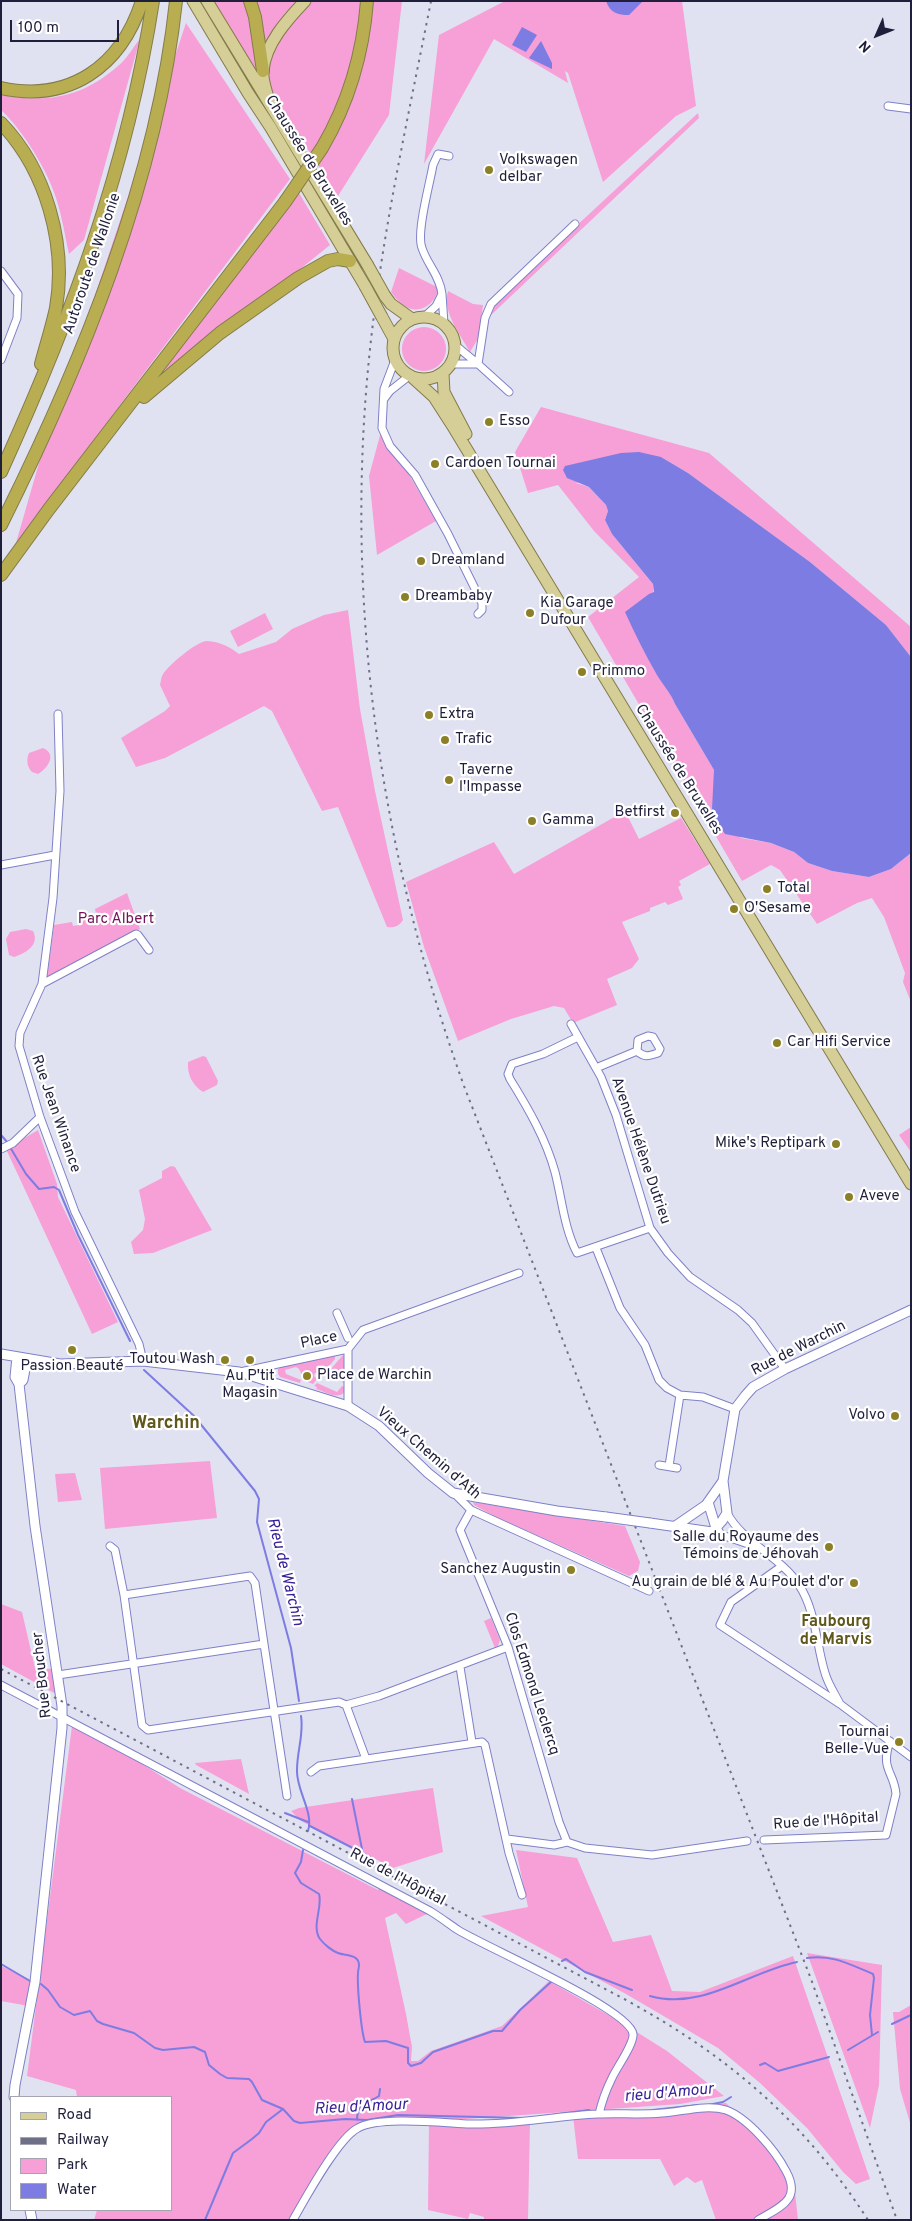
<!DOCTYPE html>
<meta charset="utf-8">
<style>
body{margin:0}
#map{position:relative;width:912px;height:2221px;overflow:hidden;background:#e0e2f1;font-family:Overpass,sans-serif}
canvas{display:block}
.frame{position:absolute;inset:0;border:2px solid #1f1f3b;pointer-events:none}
.legend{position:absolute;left:10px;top:2096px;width:162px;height:115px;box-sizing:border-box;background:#fff;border:1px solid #a5a5b1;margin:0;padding:6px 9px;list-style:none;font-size:15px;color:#1f1f3b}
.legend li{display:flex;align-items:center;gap:10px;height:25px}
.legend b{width:25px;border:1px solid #a5a5b1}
.north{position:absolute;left:852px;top:10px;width:50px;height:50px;-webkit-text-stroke:4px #fff;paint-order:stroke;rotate:226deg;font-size:14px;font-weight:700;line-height:20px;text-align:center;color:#1f1f3b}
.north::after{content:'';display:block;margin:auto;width:18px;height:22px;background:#1f1f3b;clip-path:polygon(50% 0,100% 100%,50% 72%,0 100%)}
.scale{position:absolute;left:10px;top:20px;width:109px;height:22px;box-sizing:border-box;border:2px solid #1f1f3b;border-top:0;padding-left:6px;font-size:15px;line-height:18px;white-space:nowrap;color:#1f1f3b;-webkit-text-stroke:4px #fff;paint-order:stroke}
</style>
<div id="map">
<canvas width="912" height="2221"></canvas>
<div class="frame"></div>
<ul class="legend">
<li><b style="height:6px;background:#d5ce97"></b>Road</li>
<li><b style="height:6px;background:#6f7087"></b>Railway</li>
<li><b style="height:14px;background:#f79fd7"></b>Park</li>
<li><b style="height:14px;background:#7d7ce2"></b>Water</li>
</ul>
<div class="north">N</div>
<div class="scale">100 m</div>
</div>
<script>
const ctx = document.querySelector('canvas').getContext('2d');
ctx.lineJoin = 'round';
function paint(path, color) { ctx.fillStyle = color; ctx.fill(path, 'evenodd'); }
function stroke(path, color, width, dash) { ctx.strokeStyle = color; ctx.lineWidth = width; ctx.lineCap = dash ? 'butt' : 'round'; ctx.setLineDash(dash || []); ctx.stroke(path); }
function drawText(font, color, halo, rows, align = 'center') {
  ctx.font = font + ' Overpass,sans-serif'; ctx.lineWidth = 4.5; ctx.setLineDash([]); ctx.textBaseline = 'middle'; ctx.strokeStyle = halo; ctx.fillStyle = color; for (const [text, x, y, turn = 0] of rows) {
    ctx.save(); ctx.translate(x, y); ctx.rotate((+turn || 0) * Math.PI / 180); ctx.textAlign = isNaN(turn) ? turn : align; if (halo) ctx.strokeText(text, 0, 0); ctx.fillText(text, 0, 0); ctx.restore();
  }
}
paint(new Path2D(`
 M212 1H402L389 115 338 196Z
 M505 1H682L696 106 676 116 603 182 568 73 565 71 568 83 494 39 424 164 439 35Z
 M186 23 290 179 16 543 39 463Z
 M140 39 84 240 69 254C65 236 62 216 56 198 48 171 22 129 1 110V95C48 103 81 98 118 66 127 59 133 47 140 39Z
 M698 113 699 118 490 316V306Z
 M299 193 330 245 176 369 157 370Z
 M399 268 439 288C435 305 418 317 402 304 398 301 394 296 391 292Z
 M448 291 473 304 483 305 479 337 470 352C460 334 442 312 448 291Z
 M402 349a22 22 0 1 1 44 0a22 22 0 1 1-44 0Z
 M541 407 709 453 911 627V657L886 625 810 562 688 473 661 457 576 483 589 487 606 505 608 511 605 520 612 534 653 584 659 677 671 694 675 704 714 770V788L741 838 771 843 794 852 808 863 832 871 869 877 891 869 911 853V1002L903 982 905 973 884 917 872 898 857 903 817 924 780 870 771 865 742 881 588 617 639 577 594 531 558 485 528 493 515 452Z
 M382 428 436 521 377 555 369 476Z
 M348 610 360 709 375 791 403 920C399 926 395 928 387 927L338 807 322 811 272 711 264 706 165 758 136 767 121 738 165 711 170 706 160 685C161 681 161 677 163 674 169 665 197 641 207 641 220 642 229 646 239 654L276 642 292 629 324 615Z
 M265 613 273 629 238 647 230 631Z
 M43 748C58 754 47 769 38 774L32 772C27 767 26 760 29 753Z
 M625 811 639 839 681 818 710 864 679 881 681 885 678 887 683 899 668 905 665 902 650 908V911L622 922 639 959 632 968 607 979 617 1005 573 1023 564 1008 554 1006 511 1019 458 1041 424 947 406 882 494 842 514 874Z
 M127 893 140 929 47 978 54 925 72 922 73 926 79 925V920L96 914 95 909Z
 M26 929 33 931C40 945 26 953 14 957L9 955 6 939 10 932Z
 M203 1056 206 1057 218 1081 217 1085 203 1092C192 1085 187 1074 188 1062Z
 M911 1127V1152L899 1135Z
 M38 1130 57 1184 58 1197 118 1322 92 1334 6 1149Z
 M171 1166 175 1167 212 1230 153 1253 134 1254 131 1242 143 1230 145 1219 139 1190 162 1178V1171Z
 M335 1354V1359L320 1377 319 1373H315L314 1376 317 1379 313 1384 305 1381 299 1369 296 1367 285 1370 286 1374 301 1380 300 1383 280 1377 278 1374V1369L281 1367Z
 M343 1355 345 1357 346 1384 330 1375V1370Z
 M317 1383 337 1392 342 1386 345 1387V1392C337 1400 326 1392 316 1389L317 1387 314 1386Z
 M210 1461 217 1518 105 1529 100 1468Z
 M75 1473 82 1500 58 1502 55 1474Z
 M473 1502 625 1526 640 1562 638 1571 629 1576 496 1517 474 1505Z
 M1 1604 22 1612 35 1668 52 1669 58 1695 1 1664Z
 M491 1618 500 1640 498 1646 495 1648 484 1621Z
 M72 1726 120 1750 180 1788 378 1890 380 1887 429 1913 406 1924 396 1913 385 1918 406 2014 412 2047 411 2061H418L431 2051 502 2026 549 1981 624 2024 667 2051 724 2096 680 2104 437 2121 530 2122 528 2220H484V2217L470 2213 468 2219 428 2210 429 2122 358 2125 291 2220H94L97 2210H171V2097H77L76 2090 27 2076Z
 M241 1759 249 1794 196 1765 195 1763Z
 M433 1788 443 1852 393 1868 301 1821 291 1811 299 1808Z
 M516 1850 577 1858 613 1942 651 1935 672 1991 700 1992 793 1956 870 2179 856 2184 843 2172 807 2128 760 2083 718 2048 626 1994 481 1916 528 1907Z
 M807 1953 882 1965 879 2085 870 2128Z
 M1 1966 35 1982 29 2006 1 2001Z
 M911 2005V2126L900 2089 893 2012H899Z
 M726 2103 777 2156 792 2185 788 2199 756 2220H716L702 2180 695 2183 687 2177 674 2186 660 2159H578L573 2116Z
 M795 2192 798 2220H759L785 2205Z`), '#f79fd7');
paint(new Path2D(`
 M606 1H643L629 15C618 15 610 13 606 1Z
 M522 27 537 35 526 52 512 45Z
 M541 41 552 63V69L529 58Z
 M639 452 661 457 688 473 810 562 886 625 911 657V853L891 869 869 877 832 871 808 863 794 852 771 843 725 834 714 818 712 809 714 770 675 704C671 693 663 685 657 675 645 654 635 634 625 612L649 594 654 592 653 584 612 534 605 520 608 511 606 505 589 487 567 478 563 470 565 466 621 453Z`), '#7d7ce2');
stroke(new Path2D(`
 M1 1135 8 1143
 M10 1147 26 1174 39 1189 54 1187 59 1190 78 1235 130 1341
 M144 1370 194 1416 255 1491 259 1499 257 1522 291 1648 299 1701
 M301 1716C304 1734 297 1751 297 1770 296 1790 314 1812 308 1831
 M352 1799 362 1849 361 1852
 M285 1813 308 1822
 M310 1826 374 1859
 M303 1850 301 1862 295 1873 301 1883 319 1894C323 1907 311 1926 320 1939 324 1944 332 1951 338 1953 345 1956 359 1954 359 1965 359 1968 358 1970 358 1973 357 1985 361 2031 365 2042L386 2041 408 2048V2063L411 2066 421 2063 433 2052 493 2031H502L520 2010 551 1982
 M807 1958C832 1954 851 1965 873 1974L874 1978 870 2015 872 2035
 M562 1961 566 1959 585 1972 632 1990
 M1 1964 30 1981
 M41 1984 48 1990 60 2007 74 2015 90 2011 97 2021 103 2024 134 2033 155 2048 163 2050 194 2047 205 2052 209 2065 220 2074 227 2078 249 2079 252 2082 262 2100 283 2109 294 2121 300 2123 345 2119 367 2120 398 2115 522 2118
 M650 1996C702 2011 748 1972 797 1962
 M892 2024 911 2015
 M848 2050 878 2032
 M760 2065 765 2063 778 2071 829 2057
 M708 2105 723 2102 731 2097
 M653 2110 698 2105
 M544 2116 589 2110
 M357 2120C357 2102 368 2103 379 2096L380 2089
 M205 2220 233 2153 252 2139 259 2133 266 2122 283 2109`), '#7d7ce2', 2);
const minor = new Path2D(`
 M888 106 911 109
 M1 271 18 294 17 318 1 360
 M442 294C440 276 427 264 422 248 416 233 430 183 433 165L438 154 449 156
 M424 317 436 306 442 294 444 324
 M395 360 384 389 382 428 390 446 415 475 448 534 482 603V610L478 614
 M451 364H478L455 345
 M509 392 478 364 485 318 491 304 575 224
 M384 399 390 391 409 376
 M58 714 60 791 53 898 42 984 20 1033 19 1046 40 1117 75 1212 139 1344 143 1361
 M1 865 55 855
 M42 984 136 934 138 935 149 950
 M571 1024 601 1077 616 1115 650 1228 668 1253 690 1277 738 1310 752 1323 785 1369
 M578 1037 543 1054 512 1064 508 1074 510 1079C528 1108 546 1139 555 1172 562 1199 564 1228 577 1253L650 1228
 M596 1068 637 1051C645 1058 649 1056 658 1053L660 1049 653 1037 648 1036 638 1040 637 1051
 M1 1149 13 1143 40 1117
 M596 1248 620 1308 645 1345 659 1380 667 1388 680 1395 703 1397 735 1409
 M337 1313 348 1338
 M348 1349 363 1330 519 1273
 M240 1372 348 1349V1406
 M659 1465 677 1468
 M669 1466 680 1395
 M454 1493 471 1510 649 1591
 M471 1510 460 1530 508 1647 559 1822 567 1842
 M727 1513C743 1543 780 1556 799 1585 816 1611 816 1644 825 1673 828 1684 835 1694 840 1704
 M716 1533 754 1546
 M110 1546 115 1550 124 1595 142 1725 148 1730 339 1702 346 1705 379 1696 508 1647
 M782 1566 731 1602 720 1625 840 1704 911 1757
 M124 1595 250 1576 255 1583 264 1644
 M460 1667 472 1742
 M58 1675 264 1644 287 1796
 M1 1685 430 1911C440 1917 449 1924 458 1930 485 1947 630 2009 633 2034 634 2044 617 2067 612 2078 606 2090 602 2101 599 2114
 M346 1705 366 1759
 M311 1772 319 1766 482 1742 485 1745 509 1853 522 1895
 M507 1839 554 1845 567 1842 585 1848 652 1855 747 1841
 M764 1840 886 1835 896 1794C894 1771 880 1770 890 1741
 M293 2220C305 2199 338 2138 358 2128 380 2116 443 2123 470 2124 513 2125 555 2116 598 2114 619 2113 640 2115 662 2113 681 2112 706 2104 726 2110 748 2118 775 2150 786 2171 802 2200 780 2207 758 2220`);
const tertiary = new Path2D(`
 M1 1354 60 1364 143 1361 239 1372 348 1406 379 1426 428 1473 453 1493 557 1511 606 1517
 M19 1384 23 1380 27 1359
 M708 1502 716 1528 720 1535
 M650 1523 712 1532 722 1521 727 1513 723 1481 735 1409 745 1396 753 1387 785 1369 911 1310
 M674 1527 706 1505 723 1481
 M14 2097 15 2085 35 1982 62 1728V1706L35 1526 19 1384 15 1377 17 1357
 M30 2210 32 2220`);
const primary = new Path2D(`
 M193 1 248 93 271 128 365 286
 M207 1 367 264
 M267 94C265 87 262 78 263 71 265 44 287 20 305 1
 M385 296 391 304 412 319
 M393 348a31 31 0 1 1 62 0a31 31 0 1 1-62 0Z
 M382 317 394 339
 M443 373 444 392 466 434
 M413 378 434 397 452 425 911 1184`);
const motorway = new Path2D(`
 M250 1 255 17 263 71
 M1 88C70 103 121 66 142 1
 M1 123C46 170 67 244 56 308 52 327 46 345 41 364
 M322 148C349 102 363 54 367 1
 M144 397 220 333 298 278 328 261 338 259 350 261
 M1 472C71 318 127 169 153 1
 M1 525C81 365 157 180 176 1
 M1 575 49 509 285 202`);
stroke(minor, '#7f81c7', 9);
stroke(tertiary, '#7f81c7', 11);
stroke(primary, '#837b4a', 13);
stroke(motorway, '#837b4a', 14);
stroke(minor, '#fff', 7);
stroke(tertiary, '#fff', 9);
stroke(primary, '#d5ce97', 11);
stroke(motorway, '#b9ad52', 12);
stroke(new Path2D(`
 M431 1C410 108 386 215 373 323 341 581 376 842 464 1086L811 1979 897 2220
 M1 1669 626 2000C730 2057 804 2121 868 2220`), '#6f7087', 2, [2.5, 5]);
const tertiaryBridge = new Path2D(`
 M606 1517 650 1523`);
const primaryBridge = new Path2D(`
 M367 264 385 296
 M365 286 382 317`);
const motorwayBridge = new Path2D(`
 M285 202 322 148`);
stroke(tertiaryBridge, '#7f81c7', 11, []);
stroke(primaryBridge, '#837b4a', 13, []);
stroke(motorwayBridge, '#837b4a', 14, []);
stroke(tertiaryBridge, '#fff', 9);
stroke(primaryBridge, '#d5ce97', 11);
stroke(motorwayBridge, '#b9ad52', 12);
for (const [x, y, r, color] of [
 [489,170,5,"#8c8027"],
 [489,422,5,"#8c8027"],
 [435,464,5,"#8c8027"],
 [421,561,5,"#8c8027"],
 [405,597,5,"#8c8027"],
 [530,613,5,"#8c8027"],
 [582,672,5,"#8c8027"],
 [429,715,5,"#8c8027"],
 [445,740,5,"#8c8027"],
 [449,780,5,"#8c8027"],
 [675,813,5,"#8c8027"],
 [532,821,5,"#8c8027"],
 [767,889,5,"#8c8027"],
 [734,909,5,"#8c8027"],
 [777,1043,5,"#8c8027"],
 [836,1144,5,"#8c8027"],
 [849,1197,5,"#8c8027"],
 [72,1350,5,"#8c8027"],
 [225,1360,5,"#8c8027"],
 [250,1360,5,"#8c8027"],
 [307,1376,5,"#8c8027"],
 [895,1416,5,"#8c8027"],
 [829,1547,5,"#8c8027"],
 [571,1570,5,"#8c8027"],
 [854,1583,5,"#8c8027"],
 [899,1742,5,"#8c8027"]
]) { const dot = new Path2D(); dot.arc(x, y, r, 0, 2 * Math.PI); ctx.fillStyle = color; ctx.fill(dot); stroke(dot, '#fff', 2); }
drawText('15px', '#1f1f3b', '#fff', [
 ["Chaussée de Bruxelles",308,161,58],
 ["Autoroute de Wallonie",93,264,-71],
 ["Chaussée de Bruxelles",678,770,58],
 ["Rue Jean Winance",55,1114,71],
 ["Avenue Hélène Dutrieu",640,1151,71],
 ["Place",319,1341,-12],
 ["Rue de Warchin",799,1349,-27],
 ["Vieux Chemin d'Ath",428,1454,41],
 ["Rue Boucher",43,1675,-96],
 ["Clos Edmond Leclercq",531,1684,72],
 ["Rue de l'Hôpital",826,1822,-4],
 ["Rue de l'Hôpital",397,1878,28]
]);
drawText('15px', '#1f1f3b', '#fff', [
 ["Volkswagen",499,161],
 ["delbar",499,178],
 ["Esso",499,422],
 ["Cardoen Tournai",445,464],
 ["Dreamland",431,561],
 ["Dreambaby",415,597],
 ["Kia Garage",540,604],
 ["Dufour",540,621],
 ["Primmo",592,672],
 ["Extra",439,715],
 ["Trafic",455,740],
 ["Taverne",459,771],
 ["l'Impasse",459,788],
 ["Betfirst",665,813,"right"],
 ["Gamma",542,821],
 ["Total",777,889],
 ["O'Sesame",744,909],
 ["Car Hifi Service",787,1043],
 ["Mike's Reptipark",826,1144,"right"],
 ["Aveve",859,1197],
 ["Toutou Wash",215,1360,"right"],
 ["Passion Beauté",72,1367,"center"],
 ["Place de Warchin",317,1376],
 ["Au P'tit",250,1377,"center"],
 ["Magasin",250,1394,"center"],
 ["Volvo",885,1416,"right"],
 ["Salle du Royaume des",819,1538,"right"],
 ["Témoins de Jéhovah",819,1555,"right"],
 ["Sanchez Augustin",561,1570,"right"],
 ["Au grain de blé & Au Poulet d'or",844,1583,"right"],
 ["Tournai",889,1733,"right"],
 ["Belle-Vue",889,1750,"right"]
], 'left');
drawText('15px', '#701356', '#fff', [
 ["Parc Albert",116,920]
]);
drawText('italic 16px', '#382198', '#fff', [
 ["Rieu de Warchin",284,1572,76],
 ["rieu d'Amour",669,2094,-5],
 ["Rieu d'Amour",361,2108,-3]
]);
drawText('bold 16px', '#5f571b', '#fff', [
 ["Faubourg",836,1623],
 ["de Marvis",836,1641]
]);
drawText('bold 18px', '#5f571b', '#fff', [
 ["Warchin",166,1424]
]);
</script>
